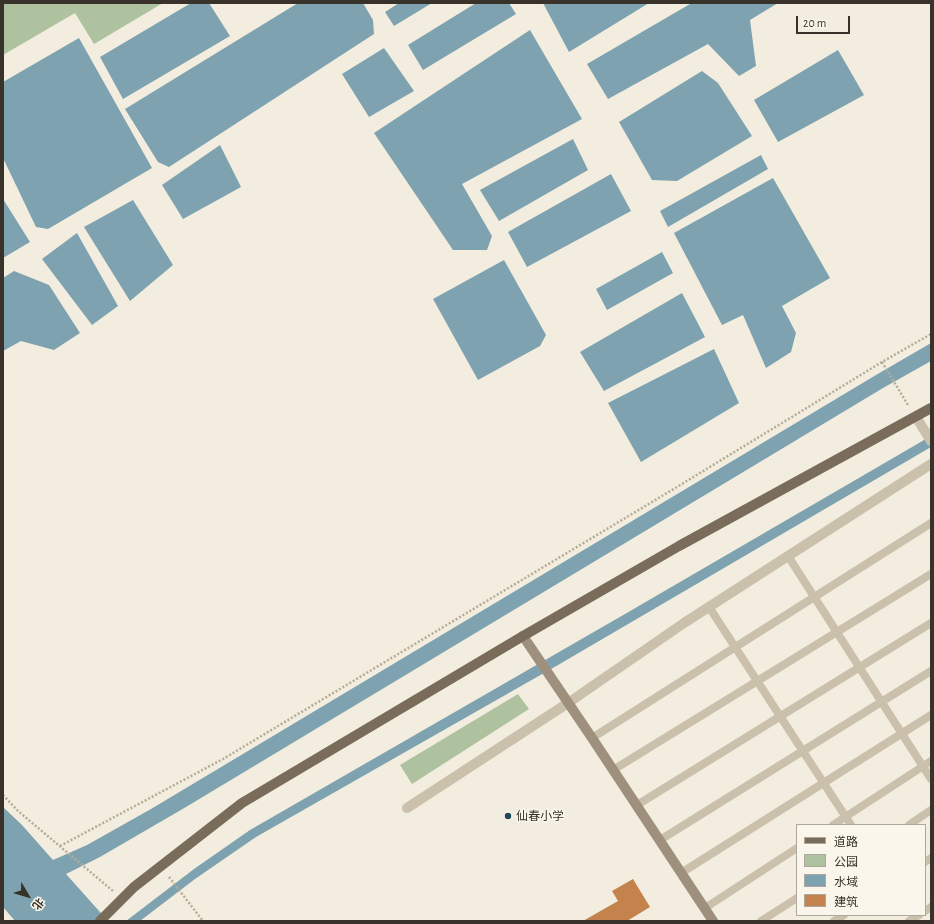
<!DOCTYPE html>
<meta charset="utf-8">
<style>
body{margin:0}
#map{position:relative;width:934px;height:924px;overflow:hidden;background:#f2eddf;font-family:"Alegreya Sans","Noto Sans SC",sans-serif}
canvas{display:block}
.frame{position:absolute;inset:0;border:4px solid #38322a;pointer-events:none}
.legend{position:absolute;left:796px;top:824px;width:130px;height:92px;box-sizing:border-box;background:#faf6eb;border:1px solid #aca89e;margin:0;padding:5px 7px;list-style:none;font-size:12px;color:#38322a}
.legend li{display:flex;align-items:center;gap:8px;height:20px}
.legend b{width:20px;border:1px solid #aca89e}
.north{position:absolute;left:8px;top:876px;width:40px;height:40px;-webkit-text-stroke:3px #faf6eb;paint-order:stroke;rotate:128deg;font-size:11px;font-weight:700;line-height:16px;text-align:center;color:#38322a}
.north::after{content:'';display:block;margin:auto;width:14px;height:18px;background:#38322a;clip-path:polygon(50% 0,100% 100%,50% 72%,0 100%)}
.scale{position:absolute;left:796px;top:16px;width:54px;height:18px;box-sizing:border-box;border:2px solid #38322a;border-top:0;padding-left:5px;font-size:12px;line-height:14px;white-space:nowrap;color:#38322a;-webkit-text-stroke:3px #faf6eb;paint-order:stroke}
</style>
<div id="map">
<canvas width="934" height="924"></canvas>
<div class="frame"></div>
<ul class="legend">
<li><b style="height:5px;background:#7a6c5b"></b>道路</li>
<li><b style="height:11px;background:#aec29f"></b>公园</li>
<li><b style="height:11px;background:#7ea2af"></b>水域</li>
<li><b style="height:11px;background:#c4834c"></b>建筑</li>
</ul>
<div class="north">北</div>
<div class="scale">20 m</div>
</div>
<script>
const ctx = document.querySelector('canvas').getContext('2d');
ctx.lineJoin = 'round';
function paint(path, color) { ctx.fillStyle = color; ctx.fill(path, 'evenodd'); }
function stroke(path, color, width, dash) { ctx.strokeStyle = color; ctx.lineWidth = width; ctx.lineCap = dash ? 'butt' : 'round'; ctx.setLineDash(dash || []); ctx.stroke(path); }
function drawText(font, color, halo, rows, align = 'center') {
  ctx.font = font + ' "Alegreya Sans","Noto Sans SC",sans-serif'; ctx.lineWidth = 3; ctx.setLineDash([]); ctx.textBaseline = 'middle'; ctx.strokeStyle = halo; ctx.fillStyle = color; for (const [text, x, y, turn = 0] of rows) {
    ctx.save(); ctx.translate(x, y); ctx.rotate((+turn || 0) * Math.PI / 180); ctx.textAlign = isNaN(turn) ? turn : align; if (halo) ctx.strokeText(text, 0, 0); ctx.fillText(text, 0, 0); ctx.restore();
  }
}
paint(new Path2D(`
 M3 3H163L94 44 75 13 3 55Z
 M518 694 529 709 412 784 400 765Z`), '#aec29f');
paint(new Path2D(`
 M191 3H209L230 36 123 99 100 57Z
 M298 3H363L373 20 374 34 169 167 158 162 125 109Z
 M399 3H432L394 26 385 12Z
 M476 3H509L516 14 423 70 408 45Z
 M543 3H649L569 52Z
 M690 3H778L750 20 756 66 739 76 708 44 608 99 587 64 690 4Z
 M530 30 582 119 462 184 492 236 487 250H453L374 133Z
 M79 38 152 168 48 229 36 227 3 158V82Z
 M384 48 414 91 369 117 342 74Z
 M838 50 864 95 778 142 754 100Z
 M702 71 718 83 752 136 677 181 652 180 619 122Z
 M573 139 588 170 499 221 480 190Z
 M220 145 241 187 183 219 162 185Z
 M761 155 768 169 668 227 660 211Z
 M611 174 631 211 527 267 508 232Z
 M773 178 830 278 782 306 796 333 791 352 766 368 743 315 722 325 674 233Z
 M3 199 30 242 3 258Z
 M133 200 173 265 130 301 84 227Z
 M77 233 118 306 92 325 42 259Z
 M662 252 673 273 607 310 596 289Z
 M504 260 546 335 540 346 478 380 433 299Z
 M14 271 49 285 80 333 54 350 21 341 3 351V278Z
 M682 293 705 337 604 391 580 352Z
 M931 343V361L883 388 186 807 100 857 66 874 108 921H15L3 907V807L22 825 53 860 87 845 151 809 876 375Z
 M714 349 739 403 641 462 608 403Z
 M931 436V447L558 665 256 837 195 879 140 921H126L194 869 250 830 625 614Z`), '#7ea2af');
paint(new Path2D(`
 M633 879 650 907 627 921H583L618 901 612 891Z`), '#c4834c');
stroke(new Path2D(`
 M882 362 908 405
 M3 795 18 811 113 891
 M60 846 223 759 677 487 882 362 931 334
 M169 877 203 921`), '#b6ab95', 2.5, [2, 2]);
stroke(new Path2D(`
 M788 556 931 779
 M709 607 851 825
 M592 738 931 523
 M613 770 931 574
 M637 805 931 623
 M833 825 931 761
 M909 825 931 810
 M660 840 931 671
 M925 862 931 858
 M681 873 931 715
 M705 908 797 848
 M925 911 931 907
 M761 921 797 898
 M834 921 844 915
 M909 921 919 915`), '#cbc0ab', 8);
stroke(new Path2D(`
 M916 417 931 441
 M407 808 568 703 684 623 931 464`), '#cbc0ab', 10);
stroke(new Path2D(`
 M523 636 592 738 713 921`), '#9e907c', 10);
stroke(new Path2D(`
 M100 921 134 887 242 803 523 636 679 546 931 408`), '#7a6c5b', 10);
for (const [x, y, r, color] of [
 [508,816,4,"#204959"]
]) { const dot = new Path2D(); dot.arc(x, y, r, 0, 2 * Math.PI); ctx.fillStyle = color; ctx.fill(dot); stroke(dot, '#faf6eb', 1.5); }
drawText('12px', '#38322a', '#faf6eb', [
 ["仙春小学",516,816]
], 'left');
</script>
